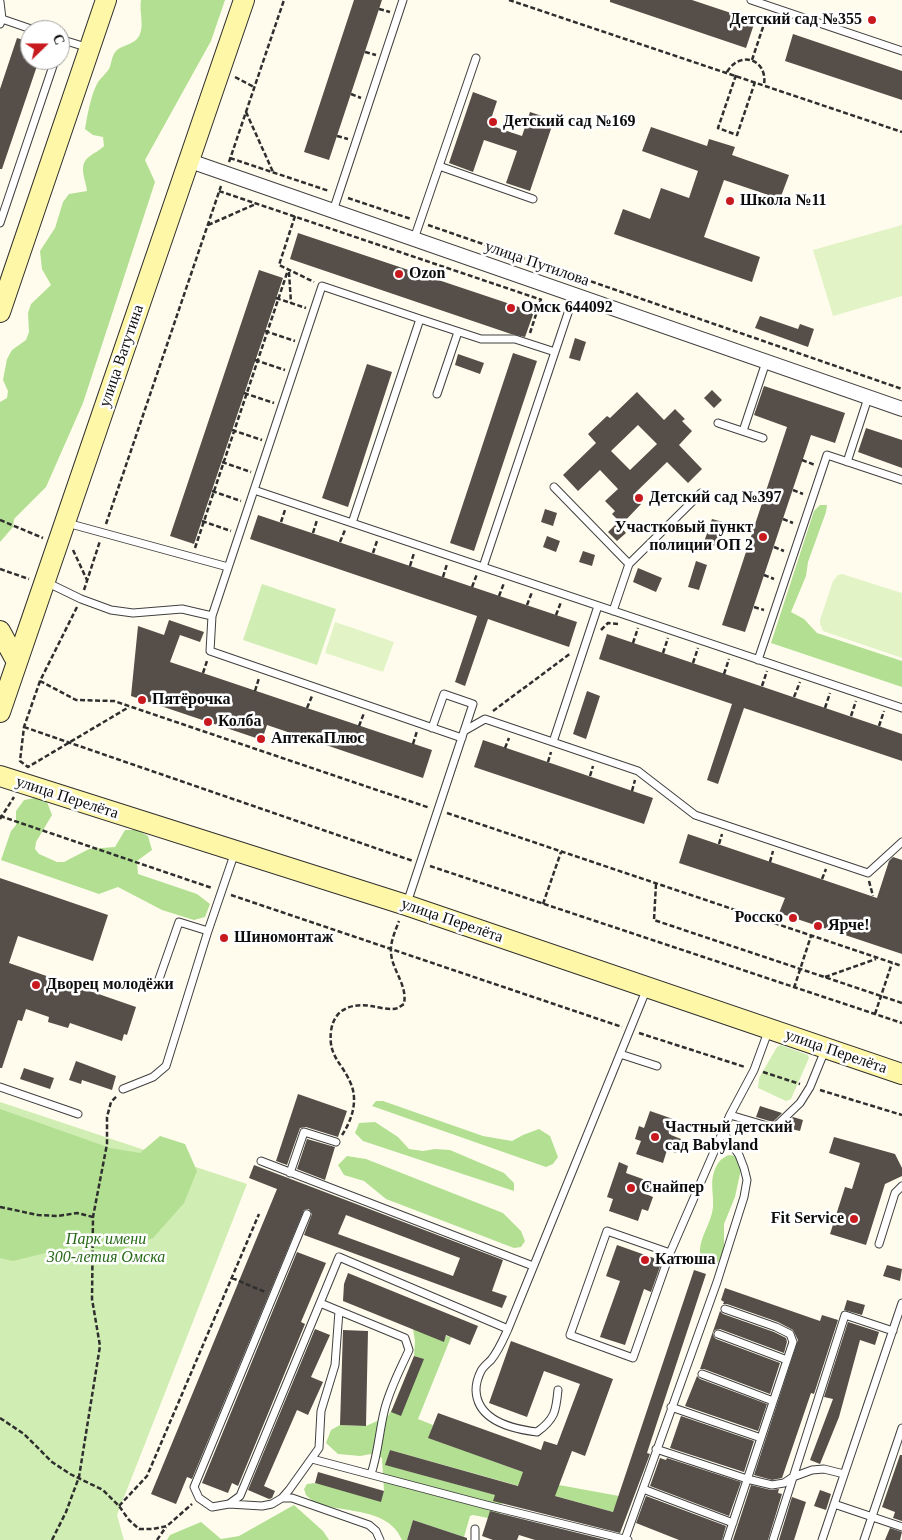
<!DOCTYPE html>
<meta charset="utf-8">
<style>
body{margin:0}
#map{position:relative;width:902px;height:1540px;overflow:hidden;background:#fffced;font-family:Georgia,serif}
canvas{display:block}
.north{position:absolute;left:20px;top:20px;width:50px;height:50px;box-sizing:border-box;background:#fff;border:1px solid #9e9e9e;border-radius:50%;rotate:68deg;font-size:14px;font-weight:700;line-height:20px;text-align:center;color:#0d0d0d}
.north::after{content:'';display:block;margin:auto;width:18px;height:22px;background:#c8191e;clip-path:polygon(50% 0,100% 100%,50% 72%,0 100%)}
</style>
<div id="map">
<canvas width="902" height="1540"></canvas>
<div class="north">С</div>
</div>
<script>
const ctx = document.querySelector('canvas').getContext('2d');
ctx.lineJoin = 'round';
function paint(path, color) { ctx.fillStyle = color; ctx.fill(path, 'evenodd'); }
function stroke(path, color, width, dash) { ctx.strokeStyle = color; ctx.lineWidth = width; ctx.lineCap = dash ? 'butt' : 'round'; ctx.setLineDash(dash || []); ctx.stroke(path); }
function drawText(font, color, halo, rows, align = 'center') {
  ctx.font = font + ' Georgia,serif'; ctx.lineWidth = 5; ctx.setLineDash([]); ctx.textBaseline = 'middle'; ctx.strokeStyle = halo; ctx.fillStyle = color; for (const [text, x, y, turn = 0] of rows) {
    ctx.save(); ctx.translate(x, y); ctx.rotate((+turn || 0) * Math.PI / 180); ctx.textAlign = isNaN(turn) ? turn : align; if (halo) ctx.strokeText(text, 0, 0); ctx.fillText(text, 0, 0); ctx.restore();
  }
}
paint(new Path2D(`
 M262 584 336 609 317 665 243 640Z
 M781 1045 808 1055 809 1058 791 1099 786 1101 758 1088 759 1078 777 1047Z
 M0 1102 247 1184 117 1515 124 1540H0Z`), '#d0edb3');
paint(new Path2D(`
 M141 0H225L211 41 145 160 155 182 83 403 46 487 14 519 13 527 0 542V402L7 398 8 391 3 380 7 359 12 350 26 340 29 332 28 313 31 304 51 285 42 269 40 251 55 228 63 202 69 194 87 191C86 179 77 165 90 156 95 152 99 151 104 146L103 137 93 135 85 129C87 116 91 95 97 84 100 78 106 74 109 69 112 63 111 57 116 51 123 44 136 45 140 34 144 24 139 11 141 0Z
 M820 505H827L826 512 808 562 806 576 791 612 804 619 817 633 902 661V687L771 643 814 511Z
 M35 798 47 802 52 815 36 842 35 849 39 854 57 862H64L89 849 115 847 125 830H137L148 836 152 850 137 861 138 874 197 894 210 904 205 917 194 920 162 910 118 887 99 894 1 860 11 831 16 825V811L24 800Z
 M376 1101H383L483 1136 512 1141 523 1135 539 1129 550 1136 558 1157 553 1164 546 1167 372 1106Z
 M0 1109 110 1148 140 1153 160 1136 185 1144 197 1171 184 1203 153 1238 114 1252 78 1245 13 1261 0 1258Z
 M375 1122 398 1137 409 1149 423 1151 435 1149 450 1150 504 1173 514 1183V1191L363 1141 355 1133 359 1123Z
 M729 1155 736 1156 741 1169 735 1197 724 1224V1252L717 1264 710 1266 703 1264C693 1243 711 1228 713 1207 714 1196 710 1183 714 1172 717 1163 721 1158 729 1155Z
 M347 1156 366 1159 503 1213 521 1231 525 1241 521 1247 514 1248 386 1199 364 1181 344 1175 338 1165Z
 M413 1329 444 1341 446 1336 451 1337 418 1419 433 1425 429 1438 559 1485 619 1496 613 1512 390 1450 386 1465 499 1496 502 1502 498 1516 488 1518 473 1515 470 1516 464 1537 413 1520 407 1540H402C388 1506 342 1514 315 1502 312 1501 308 1497 306 1495L304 1489 307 1484 315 1483 381 1501 384 1491 382 1458 371 1454 360 1456 338 1454 326 1443 331 1430 340 1425 366 1426 388 1416 423 1359 414 1356 415 1341Z
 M294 1505 323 1531 329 1540H167L170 1535 201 1522 221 1539 239 1536Z`), '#b2df91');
paint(new Path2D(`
 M902 225V296L833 316 813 250Z
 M842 574 902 593V658L823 631 820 624V620L833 581 838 575Z
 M335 622 394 642 383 672 325 653Z`), '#e2f3c6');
paint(new Path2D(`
 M354 0H382L329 160 304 152Z
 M610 0H692L755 21 746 48 610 2Z
 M793 34 902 71V100L785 61Z
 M17 38 30 42V60H39L2 169H0V89Z
 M473 92 497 101 489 125 522 136 530 112 554 120 530 191 506 183 517 151 484 140 473 172 449 163Z
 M651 127 707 146 709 139 735 147 732 155 789 175 780 199 724 180 704 237 760 257 752 282 614 234 623 209 650 219 661 188 689 198 698 171 642 151Z
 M298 233 534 312 525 337 511 334 290 259Z
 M259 270 283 278 194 544 170 536Z
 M760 316 798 329 800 324 814 329 808 347 755 328Z
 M575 338 586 342 580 361 569 358Z
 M513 353 537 361 474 551 450 543Z
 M458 354 484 363 480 374 455 365Z
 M367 364 392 372 348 507 322 498Z
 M764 386 845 413 835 443 811 435 745 632 722 625 787 427 754 415Z
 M712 390 722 400 714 408 704 398Z
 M637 392 664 420 675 409 685 419 682 421 692 431 679 445 702 469 688 483 667 462 633 495 641 504 622 524 612 514 615 511 605 501 618 489 600 470 578 491 563 475 596 443 588 434 607 416 610 418ZM638 425 657 444 630 470 611 451Z
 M866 428 902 440V468L858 452Z
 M545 509 557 513 553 526 541 522Z
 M258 515 577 622 569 647 488 619 465 686 455 682 477 616 250 539Z
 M712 519 723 522 715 546 704 542Z
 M617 523 626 533 617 541 608 532Z
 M547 536 560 541 556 552 543 547Z
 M583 551 595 555 592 566 579 562Z
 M696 561 707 565 699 590 688 587Z
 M638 568 662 578 656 592 633 582Z
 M169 620 204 632 200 642 180 635 170 662 432 750 423 778 267 725 262 740 131 696 138 626 164 635Z
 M607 634 902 734V761L744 708 718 784 707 780 732 704 599 659Z
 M587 691 600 696 586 739 573 734Z
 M483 740 653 798 644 824 474 767Z
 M688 834 877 898 889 861 893 857 902 860V954L779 913 785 898 679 863Z
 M0 878 108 915 93 961 18 936 9 963 136 1007 127 1035 124 1034 122 1041 70 1023 68 1028 48 1022 49 1017 26 1009 22 1021 18 1020 2 1068H0Z
 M76 1061 116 1076 112 1090 82 1080 81 1084 69 1080Z
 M24 1068 54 1078 50 1089 20 1079Z
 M298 1094 347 1111 338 1137 306 1127 300 1128 287 1165 276 1161Z
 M760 1106 782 1113 773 1122 756 1117Z
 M650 1111 676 1120 671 1135 681 1139 676 1153 667 1150 663 1163 636 1154 641 1141 635 1139 639 1126 644 1128Z
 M793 1117 803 1120 800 1131 782 1127Z
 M834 1137 895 1154 902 1168V1176L885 1184 866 1245 830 1234 845 1187 852 1189 860 1163 829 1153Z
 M307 1139 335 1147 325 1180 297 1169Z
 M619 1162 628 1166 626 1173 651 1182 646 1194 653 1197 648 1211 642 1209 638 1221 609 1211 613 1199 607 1197Z
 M254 1165 503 1260 492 1291 507 1296 502 1308 304 1235 312 1214 309 1209 304 1210 192 1479 187 1477 176 1504 151 1494 277 1189 249 1178ZM346 1215 460 1258 453 1276 338 1234Z
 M617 1245 662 1261 651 1292 644 1289 625 1345 600 1337 620 1281 606 1276Z
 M297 1252 326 1263 301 1322 305 1324 238 1486 232 1483 228 1493 202 1483Z
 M887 1265 902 1269 900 1281 883 1276Z
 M694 1270 706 1274 647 1453 650 1454 620 1533 493 1501 495 1495 385 1465 390 1450 518 1486 523 1472 428 1438 438 1413 541 1450 544 1441 557 1445 580 1384 544 1371 527 1417 489 1403 511 1341 613 1379 585 1456 572 1451 555 1496 613 1512Z
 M348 1273 478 1326 470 1345 446 1335 444 1342 343 1301 344 1284Z
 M725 1288 820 1321 822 1315 838 1320 814 1394 811 1393 782 1478 772 1480 754 1475 798 1340 793 1330 778 1322 727 1304H723L724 1302 721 1300Z
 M847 1300 865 1305 862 1315 844 1310Z
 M720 1311 723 1314 774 1332 786 1338 787 1342 784 1353 720 1329 715 1330 713 1333 714 1337 716 1339 780 1363 770 1394 704 1369H700Z
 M848 1322 879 1332 875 1345 860 1340 839 1417 820 1464 810 1460 833 1399 824 1397Z
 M315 1329 330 1335 311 1377 323 1382 308 1415 297 1410 264 1486 275 1491 272 1498 269 1499 248 1490Z
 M343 1330 368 1331 366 1426 340 1425Z
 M414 1356 424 1359 401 1416 391 1412Z
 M697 1376 700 1379 767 1404 758 1431 685 1406Z
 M681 1416 754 1441 744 1472 670 1448Z
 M900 1455H902V1521L893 1518 895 1512 882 1507Z
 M660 1458 666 1460 667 1458 741 1482 729 1516 650 1486Z
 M318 1472 384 1491 381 1502 315 1483Z
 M751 1485 771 1490 779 1489 778 1493 782 1494 768 1540H733Z
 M820 1490 831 1494 826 1510 814 1506Z
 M646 1496 726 1526 722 1540H679L636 1523Z
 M792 1497 806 1502 794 1540H779Z
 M490 1511 606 1540H535L519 1535 517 1540H493L482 1536Z
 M413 1520 467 1538V1540H407Z
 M890 1528 902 1532 900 1540H885Z`), '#564e48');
const service = new Path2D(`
 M751 0 902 51
 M0 2 2 19 0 24
 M2 19 34 30
 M60 39 89 48
 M439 166 533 199
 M333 211 403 0
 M0 223 55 60
 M414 239 476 58
 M437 394 458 332
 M718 423 763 438
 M743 431 766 362
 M847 462 868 398
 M554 487 629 564 701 493
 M254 490 902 708
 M67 523 228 567
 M352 523 420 319 481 339H515L555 352
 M483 567 574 295
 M46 582 81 599 111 610 133 613 182 609 212 616 210 651 462 738
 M613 611 629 564
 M212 616 322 286 420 319
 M758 660 827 455 902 480
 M464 731 485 719 638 771 695 815 868 873 902 842
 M553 742 598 606
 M407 903 473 704 444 694 432 728
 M158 982 179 922 208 931
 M620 1054 657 1066
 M0 1087 78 1114
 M123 1089 153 1077 166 1066 208 931 235 852
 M730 1115 774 1128 800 1103 810 1087 825 1050
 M261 1161 533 1266
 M290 1173 304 1132 336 1142
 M307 1214 194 1487 199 1498 212 1507 229 1504 240 1496 320 1303
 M879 1244 895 1193 902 1186
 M670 1253 607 1231 570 1335 633 1358 670 1253 730 1115 754 1070 769 1029
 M725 1309 776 1327 790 1334 793 1342 727 1540
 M508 1329C503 1340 499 1350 491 1360 488 1363 483 1367 481 1371 478 1377 476 1384 476 1390 477 1421 512 1429 537 1432 555 1419 556 1411 558 1390
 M718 1334 787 1360
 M702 1374 773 1401
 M671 1407 761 1438
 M656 1449 747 1479 772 1485 784 1483 793 1477 812 1470 824 1469 844 1474
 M312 1459 486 1505 628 1540
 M371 1474C378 1454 379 1433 384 1412 389 1390 400 1370 409 1350L405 1338 320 1303 339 1257 508 1329 647 988
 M643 1489 733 1523
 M282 1498H292L369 1525 376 1531 380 1540
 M229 1504 262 1506 272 1504 282 1498 289 1490 319 1448 321 1411 335 1365 339 1311
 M834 1504 902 1527
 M625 1539 717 1282 744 1197 747 1180 744 1168 739 1155 723 1132
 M475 1540V1529
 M773 1540 845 1315 893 1331
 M822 1540 902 1303
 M864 1540 902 1428`);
const minor = new Path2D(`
 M190 161 902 409`);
const secondary = new Path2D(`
 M0 312 106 0
 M0 631 17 662
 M0 712 244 0
 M0 776 406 905 902 1074`);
stroke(service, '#404040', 9);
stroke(minor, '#404040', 16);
stroke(secondary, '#2f2f2f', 22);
stroke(new Path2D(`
 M509 0 902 132
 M379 9 390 12
 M365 52 376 55
 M752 60 767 15
 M727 72C740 50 768 59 764 85
 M736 75 718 128 737 135 755 82
 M235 77 254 87
 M351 94 361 98
 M246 112 273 172
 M337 136 348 139
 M230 158 329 191
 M229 162 284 0
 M219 191 542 300
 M348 198 411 219
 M295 216 279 265 314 282
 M208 225 256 204
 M428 225 902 389
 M289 272 291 303
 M276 298 306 308
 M265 331 295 341
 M530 333 541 299
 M255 360 285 370
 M244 393 274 403
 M232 430 262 440
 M802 460 815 465
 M222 462 251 472
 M793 490 803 494
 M212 491 241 501
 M783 519 793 523
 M0 520 43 538
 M202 521 231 531
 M281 522 285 510
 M106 524 221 186
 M313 533 317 520
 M340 542 345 530
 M774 547 784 551
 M195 548 288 270
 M73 550 87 580
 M373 553 377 541
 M410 566 414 553
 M0 569 29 579
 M764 575 774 579
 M443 577 447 564
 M472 587 477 574
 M84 590 100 541
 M499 596 504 583
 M527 605 532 592
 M77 607 40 681 76 700 114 701 430 808
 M754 607 764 610
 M556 615 561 602
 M601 630 608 623 618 624
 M633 643 638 628
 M663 653 668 638
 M693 663 698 648
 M203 673 207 661
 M724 674 729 659
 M40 681 24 727 20 761 28 767 129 707
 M762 686 767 671
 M255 691 259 678
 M794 697 800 682
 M307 708 312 696
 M825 708 830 693
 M493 711 571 653
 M851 716 856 701
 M359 726 364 713
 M879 726 884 711
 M24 727 413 861
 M413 744 417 731
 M505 748 509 738
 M548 762 551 752
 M590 776 593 766
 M632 791 635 780
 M447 813 902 966
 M0 816 212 888
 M0 819 14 797
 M719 844 722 834
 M770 862 773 851
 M430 866 902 1023
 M822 879 826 869
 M869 881 873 896
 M656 884 654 920 902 1003
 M231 895 622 1027
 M543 904 561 852
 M825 977 876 959
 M794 988 811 936
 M875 1014 892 963
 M639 1033 745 1067
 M763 1072 800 1084
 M820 1090 902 1115
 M342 1135C352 1120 358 1101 351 1084 342 1062 328 1057 331 1031 334 1009 351 1003 371 1006 379 1007 390 1011 398 1008 400 1007 402 1005 404 1004 408 983 389 968 391 947 392 938 396 929 399 921
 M0 1207 38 1215 58 1216 77 1213 93 1217
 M232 1278 265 1292
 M0 1418 24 1434 52 1462 70 1474 103 1490 119 1506 129 1520 139 1529H153L167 1526 192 1504
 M119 1506 147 1476 259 1214
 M52 1540 66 1512 79 1477 100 1346 92 1299 93 1217 107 1144V1117L111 1102 117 1096
 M157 1540 166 1527`), '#2f2f2f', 2.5, [5, 2.5]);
stroke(service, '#fff', 7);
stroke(minor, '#fff', 14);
stroke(secondary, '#fff7a8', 20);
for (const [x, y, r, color] of [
 [872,20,5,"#c8191e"],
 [493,122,5,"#c8191e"],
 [730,201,5,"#c8191e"],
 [399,274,5,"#c8191e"],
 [511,308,5,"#c8191e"],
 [639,498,5,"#c8191e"],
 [763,537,5,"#c8191e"],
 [142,700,5,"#c8191e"],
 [208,722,5,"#c8191e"],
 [261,739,5,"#c8191e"],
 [793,918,5,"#c8191e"],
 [818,926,5,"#c8191e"],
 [224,938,5,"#c8191e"],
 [36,985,5,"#c8191e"],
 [655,1137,5,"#c8191e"],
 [631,1188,5,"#c8191e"],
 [854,1219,5,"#c8191e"],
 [645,1260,5,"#c8191e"]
]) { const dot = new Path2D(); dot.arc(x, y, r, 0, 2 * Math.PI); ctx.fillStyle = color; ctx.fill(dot); stroke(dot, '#fff', 2); }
drawText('bold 16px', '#0d0d0d', '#fff', [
 ["Детский сад №355",862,20,"right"],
 ["Детский сад №169",503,122],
 ["Школа №11",740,201],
 ["Ozon",409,274],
 ["Омск 644092",521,308],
 ["Детский сад №397",649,498],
 ["Участковый пункт",753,528,"right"],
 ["полиции ОП 2",753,546,"right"],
 ["Пятёрочка",152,700],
 ["Колба",218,722],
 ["АптекаПлюс",271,739],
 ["Росско",783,918,"right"],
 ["Ярче!",828,926],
 ["Шиномонтаж",234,938],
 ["Дворец молодёжи",46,985],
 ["Частный детский",665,1128],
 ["сад Babyland",665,1146],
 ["Снайпер",641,1188],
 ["Fit Service",844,1219,"right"],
 ["Катюша",655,1260]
], 'left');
drawText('16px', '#0d0d0d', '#fff', [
 ["улица Путилова",537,264,19],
 ["улица Ватутина",122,356,-71],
 ["улица Перелёта",67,798,18],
 ["улица Перелёта",452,921,19],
 ["улица Перелёта",836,1052,19]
]);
drawText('italic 16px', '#276a18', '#fff', [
 ["Парк имени",106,1240],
 ["300-летия Омска",106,1258]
]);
</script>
